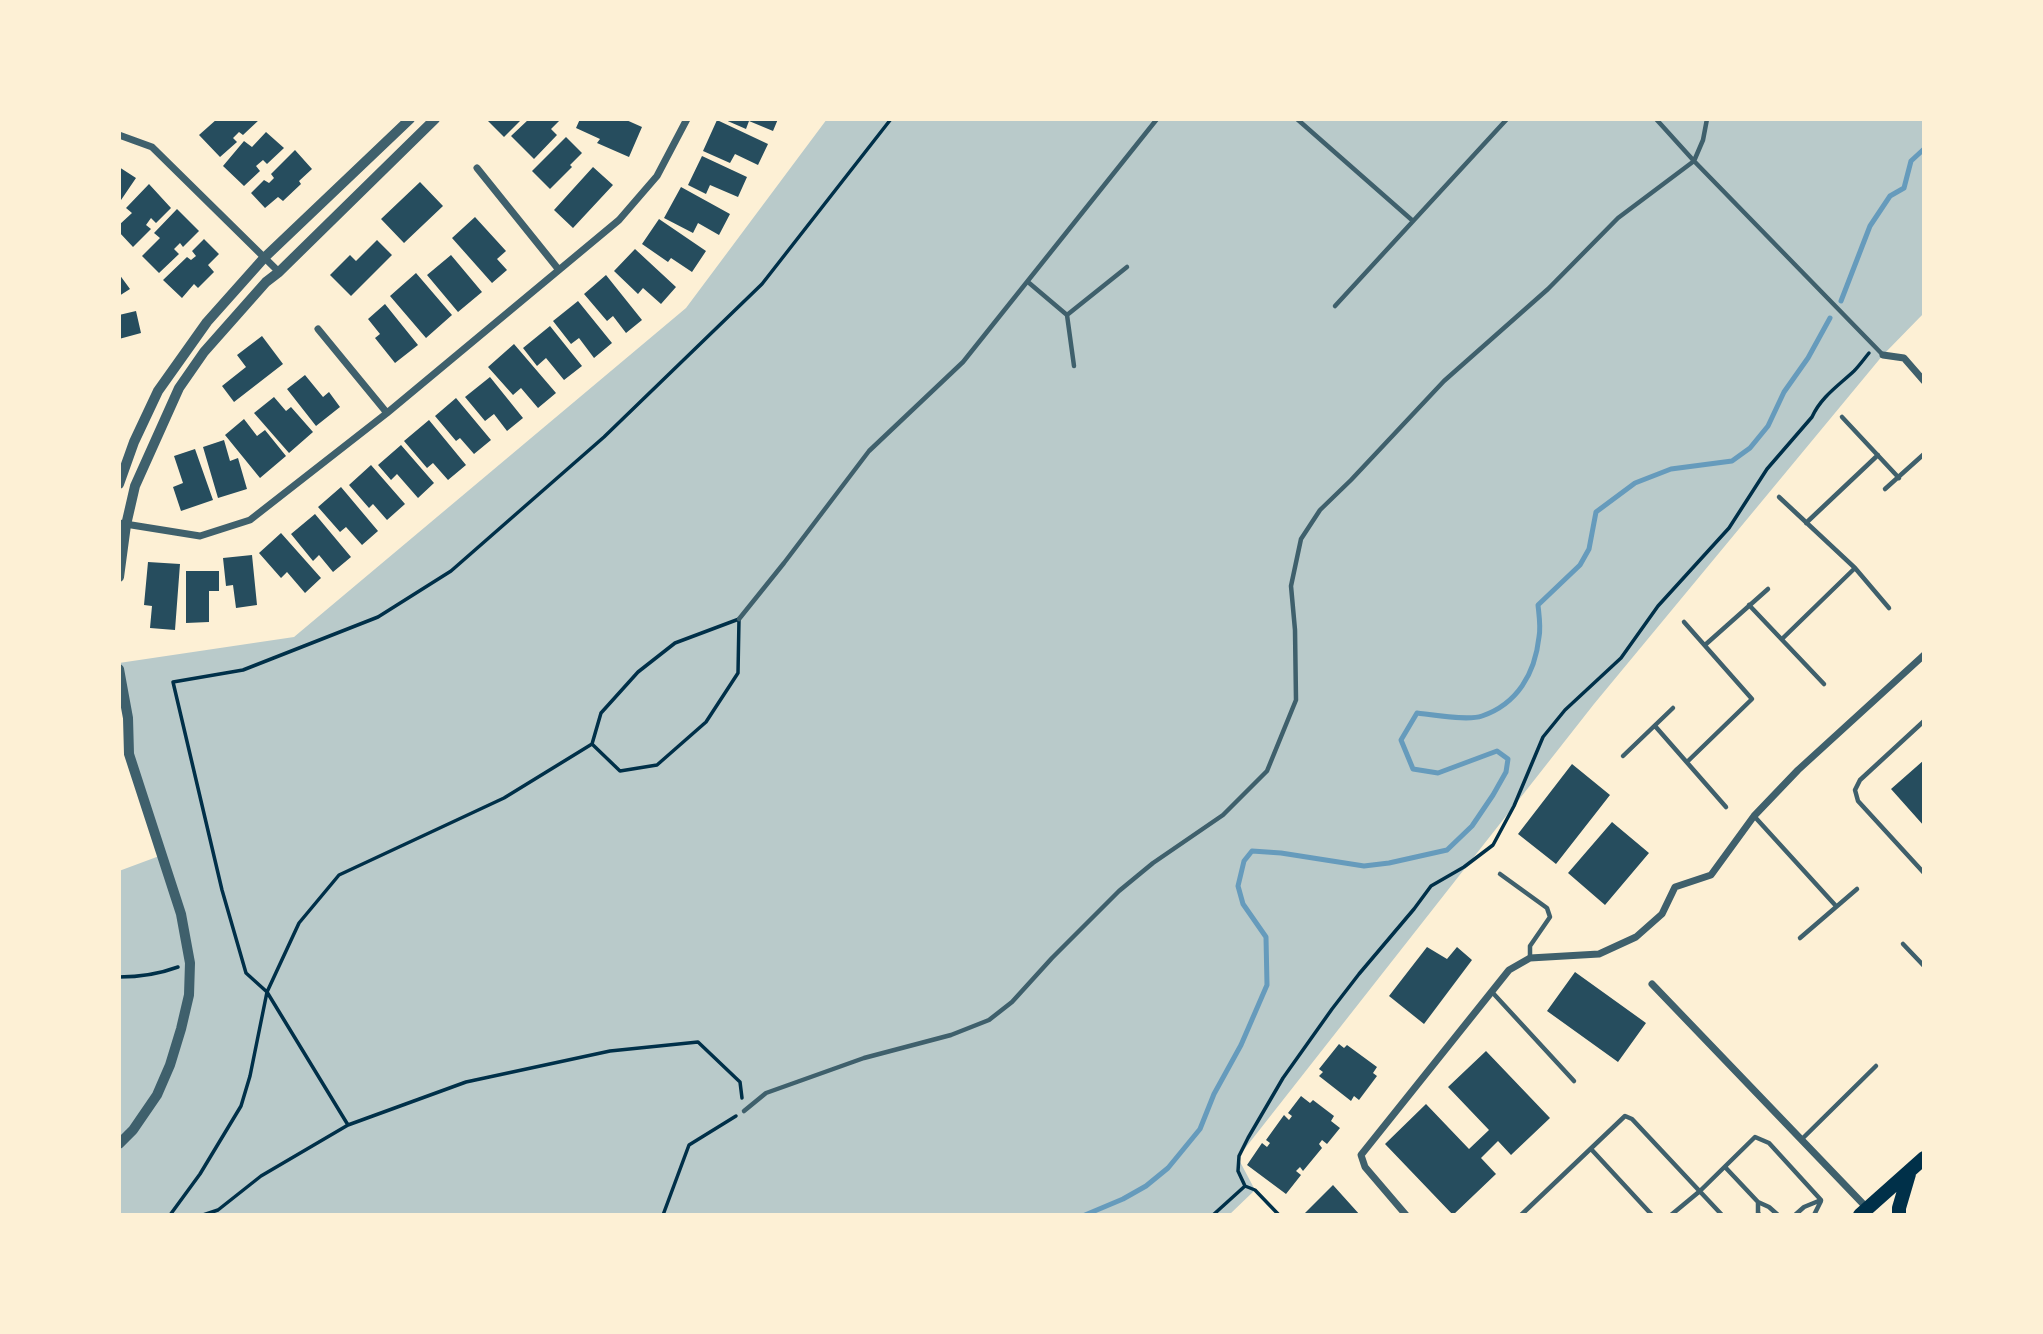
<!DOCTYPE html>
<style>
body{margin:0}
#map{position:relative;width:2043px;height:1334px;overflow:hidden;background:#fdf0d5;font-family:Merriweather,serif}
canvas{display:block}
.frame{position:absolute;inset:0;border:121px solid #fdf0d5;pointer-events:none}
</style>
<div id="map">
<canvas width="2043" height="1334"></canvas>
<div class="frame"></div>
</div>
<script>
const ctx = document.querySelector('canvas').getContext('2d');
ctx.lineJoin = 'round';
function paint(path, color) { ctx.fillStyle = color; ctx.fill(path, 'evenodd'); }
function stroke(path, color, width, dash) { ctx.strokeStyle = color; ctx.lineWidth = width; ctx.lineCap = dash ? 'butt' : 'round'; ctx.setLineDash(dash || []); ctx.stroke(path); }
paint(new Path2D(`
 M827 119H1924V313L1883 355 1594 704 1239 1156 1238 1158 1255 1190 1229 1215H119V871L162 855 129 754 119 663 294 637 686 308Z`), '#b9caca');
stroke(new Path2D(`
 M1841 301 1870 226 1890 196 1904 188 1911 161 1924 149
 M1085 1215 1123 1199 1146 1186 1168 1168 1200 1129 1214 1094 1241 1045 1267 985 1266 937 1243 904 1238 886 1244 861 1252 851 1281 853 1364 866 1389 863 1447 850 1472 826 1493 795 1506 772 1508 759 1497 751 1438 773 1413 769 1401 740 1417 713C1433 715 1468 721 1482 716 1517 704 1535 674 1539 637 1541 627 1539 615 1538 605L1580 565 1589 549 1596 512 1635 483 1671 469 1732 461 1750 448 1768 426 1784 392 1808 358 1830 318`), '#669bbc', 5);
paint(new Path2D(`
 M217 119H260L243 135 239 132 233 138 237 142 220 157 199 135Z
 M490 119H522L504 137 488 121Z
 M529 119H561L551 129 557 135 534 159 511 136Z
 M580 119H624L642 127 629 157 597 143 600 139 576 128Z
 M723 119H778L773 131 749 121 746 129Z
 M717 120 768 144 758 165 735 154 730 163 703 151Z
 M266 132 284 148 267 164 263 160 256 166 260 171 244 186 223 166 244 141 252 147Z
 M566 137 582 153 570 165 572 167 550 189 532 171Z
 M295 150 312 169 299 181 301 184 283 201 278 197 265 208 251 193 264 180 269 183 274 178 271 174Z
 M702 156 747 177 738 197 710 185 706 194 688 185Z
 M119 167 136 178 119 203Z
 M593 167 613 185 573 228 554 210Z
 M420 182 443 206 404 243 381 219Z
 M149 184 171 208 156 223 151 218 146 225 151 229 133 247 119 232V225L132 213 126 208Z
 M681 187 730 214 719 235 698 223 693 233 664 218Z
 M177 209 199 231 183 247 180 243 174 249 179 254 159 273 142 256 160 238 154 233Z
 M475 217 506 251 497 259 507 270 492 283 452 238Z
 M659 219 706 251 692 272 671 258 668 262 642 244Z
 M204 239 219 254 208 265 214 272 198 288 194 284 182 298 163 280 187 257 191 260 196 256 192 251Z
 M377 240 392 255 351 296 330 275 350 255 356 261Z
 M635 249 676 287 661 304 643 288 638 294 614 271Z
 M451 255 482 292 458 312 427 275Z
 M416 273 452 315 426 338 390 296Z
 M119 274 130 289 119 296Z
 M606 275 642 320 626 333 613 316 607 321 584 294Z
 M578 301 612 343 594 358 579 338 571 344 553 321Z
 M385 304 418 345 395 363 375 338 380 334 368 319Z
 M136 311 141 333 119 339V315Z
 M550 326 582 366 564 380 546 358 537 366 523 348Z
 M262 336 283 364 234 402 222 386 246 367 237 355Z
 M514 344 556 393 538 408 521 388 513 395 488 367Z
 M305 375 323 397 329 392 340 407 316 426 287 389Z
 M490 377 523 418 507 431 494 414 485 421 465 397Z
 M274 397 286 411 291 407 313 432 289 453 254 413Z
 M456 398 491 440 474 454 460 438 456 441 435 416Z
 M244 419 257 436 265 430 286 456 260 478 225 435Z
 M429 420 466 465 448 480 433 463 427 468 404 441Z
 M224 440 230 461 238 458 247 489 218 498 203 447Z
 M401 445 434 483 418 498 397 474 391 480 378 465Z
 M195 449 213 500 181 511 173 487 183 483 174 456Z
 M371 465 405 504 387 520 373 504 369 508 349 485Z
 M341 487 378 531 362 545 346 527 340 532 318 507Z
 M315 514 351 557 333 572 319 555 313 561 291 534Z
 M281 533 321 578 305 593 287 572 281 578 259 553Z
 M252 555 257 605 236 608 233 585 226 586 223 558Z
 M148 562 180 564 175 630 150 628 152 606 144 605Z
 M186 571H219V591H209V622L186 623Z
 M1924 760V826L1891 789Z
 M1572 764 1610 795 1556 864 1518 834Z
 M1612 822 1649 853 1605 905 1568 873Z
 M1427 947 1447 959 1457 947 1472 960 1424 1024 1389 996Z
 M1575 972 1646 1023 1618 1062 1547 1011Z
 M1339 1044 1344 1048 1347 1045 1377 1067 1373 1073 1377 1076 1359 1100 1354 1096 1351 1101 1319 1076 1323 1072 1319 1069Z
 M1486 1051 1550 1118 1511 1155 1498 1141 1481 1158 1496 1174 1453 1215 1385 1144 1426 1104 1469 1149 1489 1130 1448 1087Z
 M1301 1096 1310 1103 1313 1100 1334 1116 1331 1121 1340 1128 1327 1144 1322 1140 1319 1144 1322 1148 1303 1171 1300 1167 1296 1171 1301 1175 1286 1194 1247 1165 1262 1143 1267 1147 1270 1143 1266 1140 1284 1115 1289 1120 1292 1116 1288 1113Z
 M1333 1185 1360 1215H1303Z`), '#264d5e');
stroke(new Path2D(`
 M739 619 738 673 706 722 657 765 620 771 592 744 601 713 638 672 675 643Z
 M119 977C140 977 159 974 178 967
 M348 1125 267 992 299 923 339 875 504 798 592 744
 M1245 1186 1255 1190 1279 1215
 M170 1215 200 1174 241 1106 250 1076 267 992 246 973 222 890 173 682 243 670 378 617 451 571 604 437 762 284 891 119
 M203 1215 218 1210 261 1176 348 1125 466 1082 610 1051 698 1042 740 1082 742 1098
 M663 1215 689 1145 736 1116
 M1213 1215 1245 1186 1238 1171 1239 1156 1248 1138 1283 1078 1332 1009 1359 974 1414 909 1431 886 1464 867 1493 845 1514 806 1543 737 1565 710 1621 658 1658 606 1729 528 1767 469 1812 417C1821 397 1838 386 1854 371 1859 366 1864 359 1869 353`), '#003049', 3.5);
stroke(new Path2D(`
 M1297 119 1413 221
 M1656 119 1694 161 1883 355
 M1028 282 1067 315 1127 267
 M1335 306 1507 119
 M1067 315 1074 366
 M1842 417 1899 478
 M1885 489 1924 454
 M1779 497 1855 568 1889 608
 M1806 523 1878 455
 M1749 605 1824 684
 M739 619 784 563 869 451 963 362 1157 119
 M1684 622 1752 699 1687 762
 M1782 639 1855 568
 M1705 645 1768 589
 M1924 721 1860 780 1855 790 1858 801 1924 873
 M1655 726 1726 807
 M1623 756 1673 708
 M1754 816 1836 906
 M1500 874 1547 908 1550 917 1530 946V958
 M1800 938 1857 889
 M1903 944 1924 966
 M1492 992 1574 1081
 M744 1111 766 1093 864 1058 951 1035 989 1020 1012 1002 1052 958 1119 891 1153 863 1223 815 1267 771 1296 700 1295 630 1291 586 1301 539 1320 510 1351 480 1444 381 1548 289 1618 218 1694 161 1703 140 1707 119
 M1802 1139 1876 1066
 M1591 1149 1652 1215
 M1725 1167 1758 1202 1769 1207 1778 1215
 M1758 1202V1213L1760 1215
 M1521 1215 1625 1116 1632 1119 1722 1215
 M1671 1215 1700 1191 1755 1137 1769 1143 1821 1200
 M1795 1215 1804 1207 1821 1200
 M1814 1215 1821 1201`), '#3f606c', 4.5);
stroke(new Path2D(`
 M119 135 152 147 279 272
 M477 168 559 270
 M318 329 387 413
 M1883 355 1904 358 1924 381
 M119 523 200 536 250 520 387 413 619 220 657 176 687 119
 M1652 984 1867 1208
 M1406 1215 1365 1167 1361 1155 1509 970 1530 958 1599 954 1636 937 1662 914 1675 887 1711 875 1754 816 1798 770 1924 655`), '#3f606c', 7);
stroke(new Path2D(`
 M119 484 134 442 158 391 207 322 264 258 410 119
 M119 577 126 525 135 486 179 388 204 352 266 282 279 272 435 119
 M119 669 128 718 129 754 181 914 190 963 189 995 181 1029 170 1065 157 1095 133 1130 119 1144`), '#3f606c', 10);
stroke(new Path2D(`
 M1860 1215 1924 1158
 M1899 1215V1208L1909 1174`), '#003049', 14);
</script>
